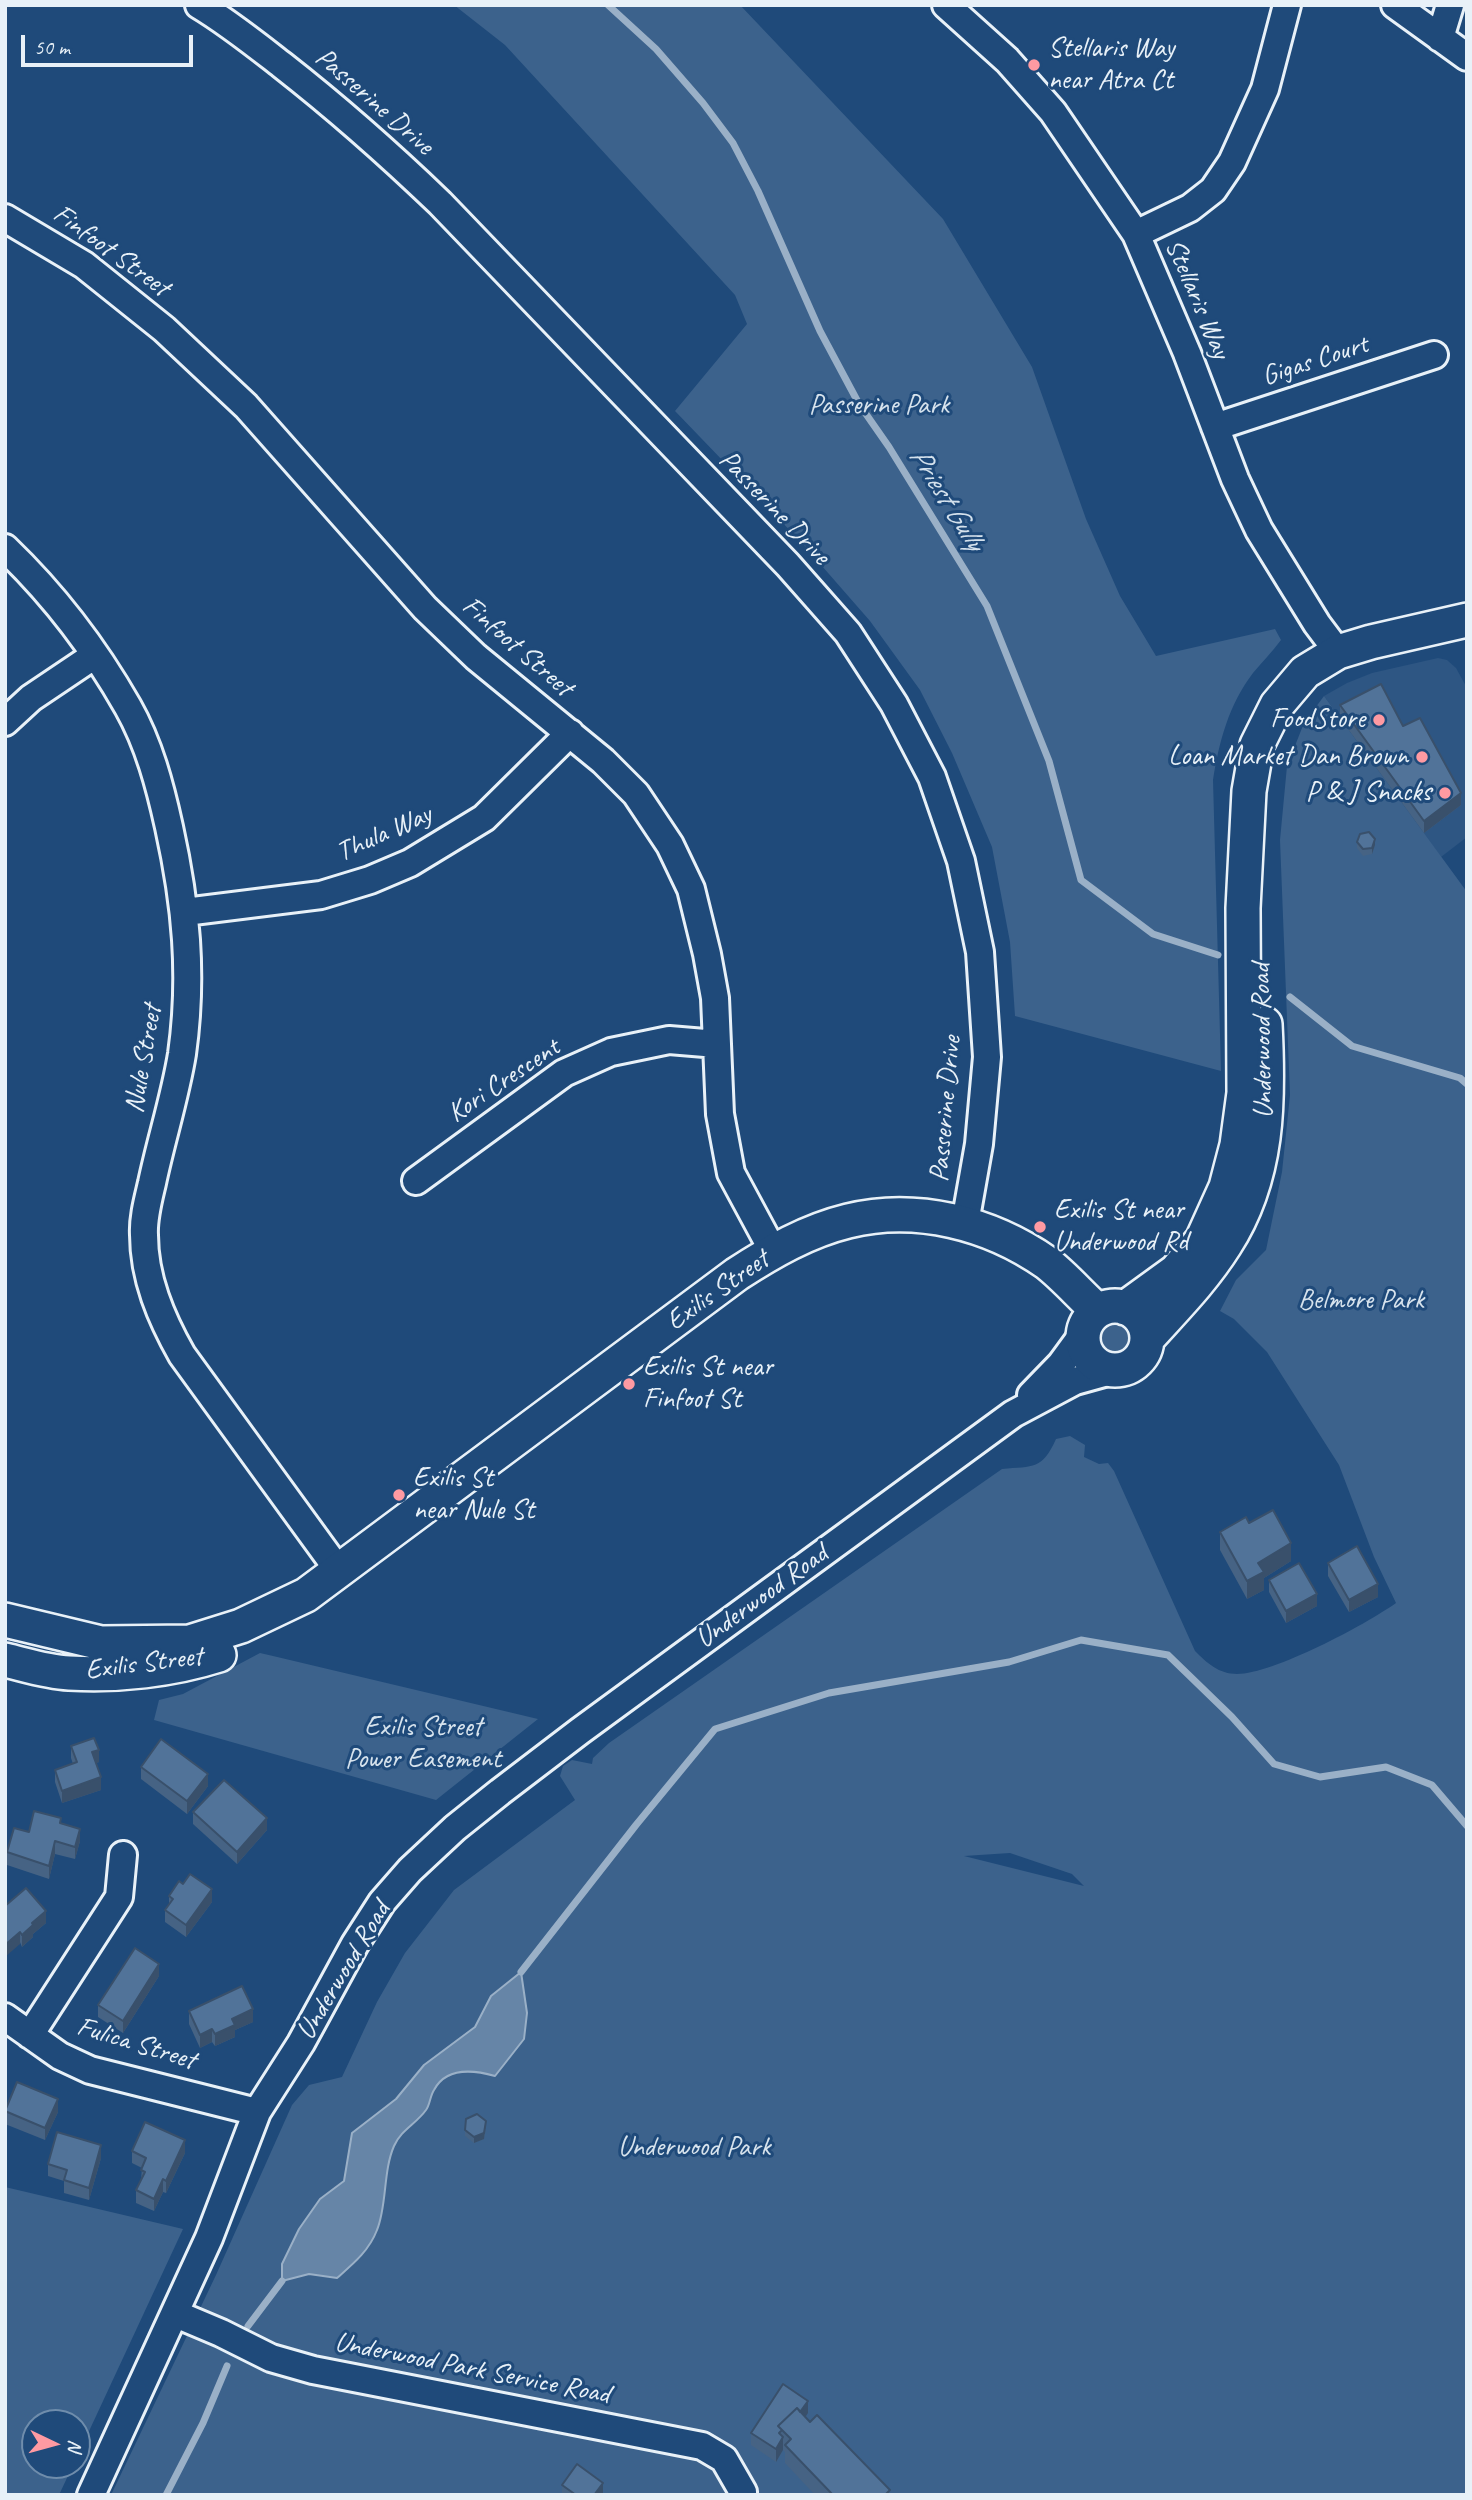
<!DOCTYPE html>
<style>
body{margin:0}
#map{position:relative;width:1472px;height:2500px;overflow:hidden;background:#1f4a7a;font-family:Caveat,sans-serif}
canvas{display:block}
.frame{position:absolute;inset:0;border:7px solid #e8f1f8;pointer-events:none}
.north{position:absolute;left:21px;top:2409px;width:70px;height:70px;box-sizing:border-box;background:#1f4a7a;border:2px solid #6f8dac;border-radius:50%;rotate:95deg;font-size:19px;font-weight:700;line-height:28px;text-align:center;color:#e8f1f8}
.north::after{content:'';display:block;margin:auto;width:24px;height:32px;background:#ff9aa2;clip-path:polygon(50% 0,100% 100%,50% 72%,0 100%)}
.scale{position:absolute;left:21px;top:35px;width:172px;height:32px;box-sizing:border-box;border:4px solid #e8f1f8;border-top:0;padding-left:9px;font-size:21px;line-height:24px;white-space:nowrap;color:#e8f1f8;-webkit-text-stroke:5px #1f4a7a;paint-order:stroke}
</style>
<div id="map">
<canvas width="1472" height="2500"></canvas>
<div class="frame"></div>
<div class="north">N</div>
<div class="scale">50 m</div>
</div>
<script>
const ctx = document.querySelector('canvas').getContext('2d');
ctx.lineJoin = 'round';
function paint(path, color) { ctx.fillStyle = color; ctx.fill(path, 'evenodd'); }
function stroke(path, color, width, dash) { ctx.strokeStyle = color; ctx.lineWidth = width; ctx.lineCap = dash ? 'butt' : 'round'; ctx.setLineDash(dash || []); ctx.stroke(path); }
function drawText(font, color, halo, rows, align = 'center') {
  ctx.font = font + ' Caveat,sans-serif'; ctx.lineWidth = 6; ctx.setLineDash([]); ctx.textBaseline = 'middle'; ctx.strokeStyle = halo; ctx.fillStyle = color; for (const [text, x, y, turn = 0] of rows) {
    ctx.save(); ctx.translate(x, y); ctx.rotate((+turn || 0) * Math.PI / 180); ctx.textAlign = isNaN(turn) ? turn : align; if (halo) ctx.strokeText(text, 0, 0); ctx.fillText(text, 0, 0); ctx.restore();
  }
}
paint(new Path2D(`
 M1438 658 1447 660 1456 668 1467 688V837L1441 857 1324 696 1347 683 1372 673Z`), '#2e5683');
paint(new Path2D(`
 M454 5H740L943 219 1032 367 1086 519 1120 596 1156 656 1275 629 1281 640C1272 652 1262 662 1253 673 1229 704 1219 742 1213 780L1221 1071 1015 1016 1010 942 992 847 952 753 920 690 870 621 801 542 675 411 747 324 735 295 505 45Z
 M1324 696 1467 892V2495H111L216 2275 292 2105 309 2085 342 2077 377 2002 405 1953 454 1890 575 1800 560 1776 563 1766 572 1760 592 1764 593 1758 609 1743 1002 1469C1034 1466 1042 1470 1056 1439L1070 1436 1085 1445 1084 1457 1099 1464 1108 1463 1114 1471 1195 1651C1207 1663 1219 1674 1237 1674 1273 1674 1365 1625 1396 1603L1374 1557 1339 1465 1267 1352 1234 1319 1220 1311 1236 1280 1266 1250 1282 1172 1290 1095 1280 840 1287 766 1304 723ZM1010 1853 1072 1874 1084 1886 964 1856Z
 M1099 1337a16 16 0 1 1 32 0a16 16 0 1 1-32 0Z
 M260 1653 273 1656 538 1719 436 1800 154 1720 159 1700 183 1694Z
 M5 2187 183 2229 77 2457V2423H35V2465H73L59 2495H5Z`), '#3c628c');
const water = new Path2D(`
 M521 1972 527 2013 524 2039 495 2076C474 2070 446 2067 434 2090 430 2096 430 2105 426 2110 416 2124 401 2130 394 2146 383 2171 387 2206 377 2230 369 2251 353 2264 337 2278L309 2274 282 2281V2264L299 2229 320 2199 344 2181 352 2133 396 2099 424 2065 475 2027 491 1996Z`);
paint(water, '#6685a7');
stroke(water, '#9ab0c7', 2);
stroke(new Path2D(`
 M608 5 656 49 703 103 733 143 758 191 820 331 859 404 889 447 987 606 1049 761 1081 880 1153 934 1218 955
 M1290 997 1352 1046 1460 1078 1467 1084
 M521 1972 636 1825 715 1729 829 1693 1009 1662 1081 1640 1168 1655 1232 1717 1274 1764 1320 1777 1386 1767 1432 1785 1467 1826
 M248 2326 282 2281
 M166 2495 203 2423 227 2366`), '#9ab0c7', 7);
const minor = new Path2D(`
 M199 5C229 23 255 44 282 65 337 108 389 154 440 203L788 565 848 633 894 704 932 777 961 861 980 952 987 1057 979 1144 965 1223
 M946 5 1007 60 1053 112 1136 234 1187 353 1235 479 1259 530 1317 624 1338 652
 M1395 5 1467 57
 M1440 38 1450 5
 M5 218 84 265 164 329 246 406 425 608 476 657 603 761 636 794 670 845 691 889 707 954 715 998 720 1114 731 1173 773 1251
 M1136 234 1190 208 1213 190 1232 162 1265 89 1287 5
 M1215 427 1434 355
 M5 548C53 594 95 649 128 707 149 744 160 786 169 827 186 904 193 975 182 1054 175 1097 161 1140 152 1183 148 1200 143 1218 144 1235 144 1278 161 1318 182 1355L339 1571
 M5 722 31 698 95 655
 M185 912 321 895 370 880 410 863 484 818 570 733
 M416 1181 564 1073 611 1052 669 1040 717 1044
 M1031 1395 1061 1364 1083 1334
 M5 2017 60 2056 90 2070 257 2112
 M30 2035 119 1897 123 1855
 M176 2314 221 2333 271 2358 313 2370 702 2446 724 2459 743 2492
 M91 2495 209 2238 257 2112 301 2043 355 1944 382 1902 410 1870 455 1828 500 1792 580 1731 1013 1414 1075 1381 1111 1371`);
const tertiary = new Path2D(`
 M1083 1338a32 32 0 1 1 64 0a32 32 0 1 1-64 0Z
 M1125 1308 1176 1271 1202 1240 1226 1187 1237 1145 1244 1093 1243 908 1249 791 1257 745 1277 705 1305 672 1338 652 1371 642 1467 620
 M1147 1339C1174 1309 1203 1280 1225 1245 1269 1177 1269 1101 1265 1024
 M5 1620 101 1643 190 1642 241 1626 306 1595 737 1274C771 1252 807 1231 848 1221 916 1204 990 1223 1047 1263 1065 1277 1081 1296 1098 1311
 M5 1660C26 1665 47 1672 69 1673 118 1676 172 1670 219 1655`);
stroke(minor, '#e8f1f8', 32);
stroke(tertiary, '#e8f1f8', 38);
stroke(minor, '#1f4a7a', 26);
stroke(tertiary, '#1f4a7a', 33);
paint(new Path2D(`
 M1340 705 1403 726 1461 805 1424 833 1340 718Z
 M1357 842 1375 845 1372 854 1363 856 1357 848Z
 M1249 1523 1291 1561 1264 1578V1590L1247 1599 1220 1550V1532Z
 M1328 1563 1378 1597 1349 1612 1328 1576Z
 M1269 1580 1317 1606 1286 1623 1269 1592Z
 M71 1746 99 1762 96 1763 101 1790 62 1803 55 1782V1770L73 1764 71 1758Z
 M141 1767 208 1786 187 1814 141 1779Z
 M193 1812 267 1830 237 1864 193 1824Z
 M61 1824 80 1841 75 1859 55 1854 49 1879 7 1865V1852L29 1832Z
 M169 1896 212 1902 186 1937 165 1922V1910L169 1904Z
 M5 1906 46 1923 33 1934V1937L22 1947Z
 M159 1976 123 2033 98 2017V2005Z
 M189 2011 253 2022 235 2030V2037L215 2046 212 2042 200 2048 189 2024Z
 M5 2111 58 2112 45 2140 5 2124Z
 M486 2128 484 2139 474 2143 465 2136V2130Z
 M132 2151 185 2153 166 2193 163 2192 154 2211 136 2203V2190L141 2180 142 2168 132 2163Z
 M101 2158 89 2200 64 2193V2181L48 2176V2164Z
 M808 2413 805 2417 890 2495H815L785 2463V2452L783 2450 776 2462 751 2445V2433Z
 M562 2485 603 2495H562Z`), '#466384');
paint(new Path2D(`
 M1461 793V805L1424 833V821Z
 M1375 839V845L1372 854V848Z
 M1291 1543V1561L1264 1578V1590L1247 1599V1581L1258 1563Z
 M1378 1584V1597L1349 1612V1600Z
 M1317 1594V1606L1286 1623V1611Z
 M99 1750V1762L92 1765V1752Z
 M208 1774V1786L187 1814V1801Z
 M101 1777V1790L62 1803V1791Z
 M267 1818V1830L237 1864V1852Z
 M80 1829V1841L75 1859V1847Z
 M55 1841V1854L49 1879V1866Z
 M212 1889V1902L186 1937V1925Z
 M46 1911V1923L33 1934V1937L22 1947V1935L32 1923Z
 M20 1932V1944L5 1957V1945Z
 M159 1964V1976L123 2033V2021Z
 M253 2009V2022L235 2030V2037L215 2046V2034L232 2019Z
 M212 2029V2042L200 2048V2035Z
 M58 2099V2112L45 2140V2128Z
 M486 2121 484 2139 474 2143V2137Z
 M185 2140V2153L166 2193V2181Z
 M101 2145V2158L89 2200V2188Z
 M163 2179V2192L154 2211V2199Z
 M808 2401V2413L798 2428V2415Z
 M783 2437V2450L776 2462V2449Z
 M603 2483V2495H594Z`), '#39506b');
const building = new Path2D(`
 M1381 684 1403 726 1420 718 1461 793 1424 821 1340 705Z
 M1369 832 1375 839 1372 848 1363 849 1357 842 1360 834Z
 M1273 1510 1291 1543 1258 1563 1264 1572 1247 1581 1220 1532 1246 1517 1249 1523Z
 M1357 1546 1378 1584 1349 1600 1328 1563Z
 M1299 1563 1317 1594 1286 1611 1269 1580Z
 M94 1738 99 1750 92 1752 101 1777 62 1791 55 1770 77 1762 71 1746Z
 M161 1739 208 1774 187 1801 141 1767Z
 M224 1780 267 1818 237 1852 193 1812Z
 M34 1811 61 1818 60 1823 80 1829 75 1847 55 1841 49 1866 7 1852 14 1828 29 1832Z
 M190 1874 212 1889 186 1925 165 1910 173 1899 169 1896 179 1881 183 1884Z
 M26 1888 46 1911 32 1923 33 1925 22 1935 20 1932 5 1945V1906Z
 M135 1948 159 1964 123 2021 98 2005Z
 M242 1986 253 2009 232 2019 235 2025 215 2034 212 2029 200 2035 189 2011Z
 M17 2082 58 2099 45 2128 5 2111Z
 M477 2114 486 2121 484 2133 474 2137 465 2130 466 2119Z
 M145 2122 185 2140 166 2181 163 2179 154 2199 136 2190 145 2172 141 2170 146 2158 132 2151Z
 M57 2132 101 2145 89 2188 64 2180 67 2170 48 2164Z
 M783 2384 808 2401 800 2412 797 2408 778 2426 782 2430 779 2433 783 2437 776 2449 751 2433Z
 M797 2408 810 2422 817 2415 890 2490 885 2495H833L785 2445 791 2439 778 2426Z
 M577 2464 603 2483 594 2495H576L562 2485Z`);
paint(building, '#517399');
stroke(building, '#39506b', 2);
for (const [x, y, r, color] of [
 [1034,65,7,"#ff9aa2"],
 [1379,720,7,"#ff9aa2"],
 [1422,757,7,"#ff9aa2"],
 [1445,793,7,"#ff9aa2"],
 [1040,1227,7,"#ff9aa2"],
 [629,1384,7,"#ff9aa2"],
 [399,1495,7,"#ff9aa2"]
]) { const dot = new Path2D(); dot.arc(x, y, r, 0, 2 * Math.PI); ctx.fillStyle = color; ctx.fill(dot); stroke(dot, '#1f4a7a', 2.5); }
drawText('28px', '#e8f1f8', '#1f4a7a', [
 ["Stellaris Way",1048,49],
 ["near Atra Ct",1048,81],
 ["FoodStore",1365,720,"right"],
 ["Loan Market Dan Brown",1408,757,"right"],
 ["P & J Snacks",1431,793,"right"],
 ["Exilis St near",1054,1211],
 ["Underwood Rd",1054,1243],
 ["Exilis St near",643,1368],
 ["Finfoot St",643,1400],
 ["Exilis St",413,1479],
 ["near Nule St",413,1511]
], 'left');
drawText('28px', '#e8f1f8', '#1f4a7a', [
 ["Passerine Drive",374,102,41],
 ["Finfoot Street",111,251,36],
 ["Stellaris Way",1197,299,67],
 ["Gigas Court",1315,361,-18],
 ["Passerine Drive",774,508,46],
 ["Finfoot Street",517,647,41],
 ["Thula Way",384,834,-24],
 ["Underwood Road",1263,1041,-91],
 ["Nule Street",144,1059,-80],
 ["Kori Crescent",504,1081,-34],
 ["Passerine Drive",946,1109,-85],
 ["Exilis Street",718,1291,-35],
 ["Underwood Road",762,1597,-36],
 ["Exilis Street",144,1664,-7],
 ["Underwood Road",344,1971,-59],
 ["Fulica Street",136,2044,17],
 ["Underwood Park Service Road",472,2369,11]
]);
drawText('28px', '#d7e3ed', '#1f4a7a', [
 ["Passerine Park",879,406],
 ["Belmore Park",1361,1301],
 ["Exilis Street",423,1728],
 ["Power Easement",423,1760],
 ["Underwood Park",694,2148]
]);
drawText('italic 30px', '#d4e1ec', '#1f4a7a', [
 ["Priest Gully",946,499,58]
]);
</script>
